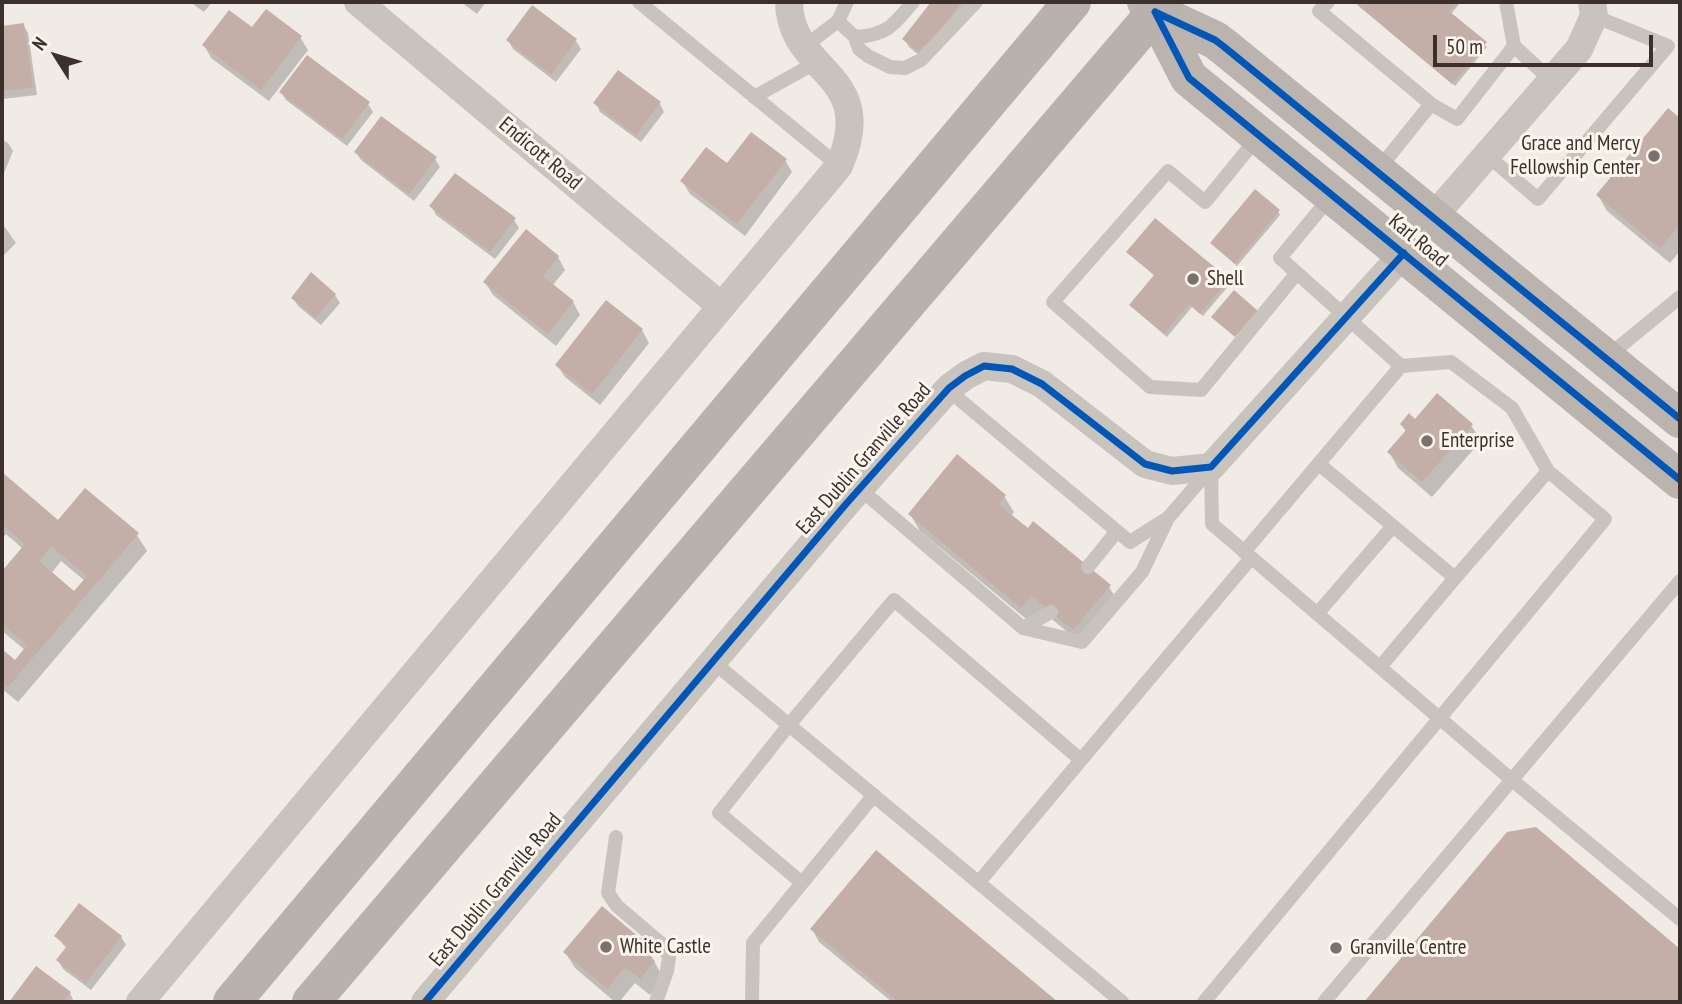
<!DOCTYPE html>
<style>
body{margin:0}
#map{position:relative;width:1682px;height:1004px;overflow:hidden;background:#f0ebe5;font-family:"PT Sans Narrow",sans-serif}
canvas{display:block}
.frame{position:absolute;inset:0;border:4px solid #3b302b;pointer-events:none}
.north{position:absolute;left:21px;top:21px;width:70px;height:70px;-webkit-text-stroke:5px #fbf5ee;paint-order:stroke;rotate:307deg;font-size:19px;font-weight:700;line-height:28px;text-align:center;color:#3b302b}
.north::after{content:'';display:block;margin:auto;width:24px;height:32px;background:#3b302b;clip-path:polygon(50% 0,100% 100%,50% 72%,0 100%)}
.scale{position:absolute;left:1433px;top:35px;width:220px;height:32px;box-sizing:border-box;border:4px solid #3b302b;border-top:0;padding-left:9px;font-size:21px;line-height:24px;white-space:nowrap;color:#3b302b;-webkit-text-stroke:5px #fbf5ee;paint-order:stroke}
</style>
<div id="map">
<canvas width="1682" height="1004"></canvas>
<div class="frame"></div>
<div class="north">N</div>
<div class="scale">50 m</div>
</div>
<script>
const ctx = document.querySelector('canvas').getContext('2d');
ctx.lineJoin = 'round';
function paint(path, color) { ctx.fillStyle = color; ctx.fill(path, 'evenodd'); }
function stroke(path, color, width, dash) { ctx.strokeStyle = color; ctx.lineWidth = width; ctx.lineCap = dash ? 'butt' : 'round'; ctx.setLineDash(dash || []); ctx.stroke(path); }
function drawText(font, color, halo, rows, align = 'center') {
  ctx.font = font + ' "PT Sans Narrow",sans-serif'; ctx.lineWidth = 6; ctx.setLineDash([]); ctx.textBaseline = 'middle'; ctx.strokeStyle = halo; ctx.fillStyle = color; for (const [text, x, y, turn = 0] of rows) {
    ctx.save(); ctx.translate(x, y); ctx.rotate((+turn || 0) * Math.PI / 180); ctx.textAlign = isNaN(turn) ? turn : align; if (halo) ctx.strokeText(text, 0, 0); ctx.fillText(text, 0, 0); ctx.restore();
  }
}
paint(new Path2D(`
 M190 2H212L204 12Z
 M461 2H486L477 14Z
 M933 2H973L926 61 909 47 904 39Z
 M1354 2H1461L1451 14 1487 47 1455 86Z
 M533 8 576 41 581 49 556 82 513 49 508 40Z
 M23 24 28 33 37 95 2 99V28Z
 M252 30 300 37 308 50 269 101 211 58 204 45Z
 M281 92 368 104 373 112 347 146 286 100Z
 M596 103 660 104 664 112 641 142 600 112Z
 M1668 110 1680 120V251L1670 263 1607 211 1598 195Z
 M2 140 8 143 13 151 2 178Z
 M356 152 435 159 440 167 414 201 361 160Z
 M785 160 792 172 745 236 690 194 682 181 727 166Z
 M432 207 514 220 519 228 495 259 436 215Z
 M1278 211 1280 215 1237 266 1212 243Z
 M2 223 16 243 2 257Z
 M1128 252 1228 280 1230 284 1203 316 1192 307 1167 337 1131 306 1155 276Z
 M558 257 565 270 552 286 573 302 580 315 556 346 493 295 485 282Z
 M335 295 340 303 321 325 298 306 293 298Z
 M642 330 649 343 600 405 565 377 557 365Z
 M1415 421 1471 425 1481 441 1432 497 1398 468 1389 452 1406 432 1402 424Z
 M2 474 58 522 137 535 147 551 18 702 2 689V651L15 662 25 650 2 631V574L23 549 6 534 2 539ZM61 561 85 581 74 594 51 574Z
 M1004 496 1014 512 1011 516 1109 587 1119 603 1083 645 1042 611 1031 623 920 531 910 514Z
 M1535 829 1680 951V1002H1366L1508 834Z
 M876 853 1055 1002H892L819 942 812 929Z
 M56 936 121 937 126 945 91 990 63 969 58 960 67 949Z
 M645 945 664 979 650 995 635 983 619 1002H615L575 968 565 952Z
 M37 968 70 993 74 1002H11Z`), '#0003');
paint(new Path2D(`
 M931 2H962L921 54 902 39Z
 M1354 2H1457L1449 11 1487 42 1452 84Z
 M532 5 577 39 551 75 506 40Z
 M266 9 302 36 261 90 202 45 229 10 252 27Z
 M24 23 33 87 2 91V26Z
 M307 55 370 102 342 139 279 92Z
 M618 70 661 102 636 135 593 103Z
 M1668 108 1680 118V224L1660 248 1596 195Z
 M381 116 437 157 409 194 354 152Z
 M751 132 787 159 737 224 680 181 706 147 727 163Z
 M455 173 516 218 490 252 429 206Z
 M1255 189 1280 210 1235 264 1210 243Z
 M1155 218 1229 279 1200 314 1189 304 1164 334 1129 305 1154 275 1126 252Z
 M526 229 559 256 543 276 574 301 548 334 483 282Z
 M311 272 336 294 316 318 291 298Z
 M1234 290 1258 311 1235 337 1211 317Z
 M606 300 643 329 592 394 555 365Z
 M1437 393 1473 424 1422 482 1387 452 1406 430 1400 424 1409 413 1415 419Z
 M957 454 1006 495 998 504 1028 528 1033 521 1111 585 1073 630 1032 596 1021 608 908 514Z
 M2 472 58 520 85 488 139 533 8 687 2 682V649L15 660 27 645 2 624V571L25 544 2 524ZM51 546 87 576 74 591 39 561Z
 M1536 827 1680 949V1002H1364L1507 832Z
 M876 850 1058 1002H894L896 1000 810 929Z
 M79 903 122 936 86 983 56 960 67 946 54 936Z
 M602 906 647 944 642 950 655 961 640 979 625 967 607 989 563 952Z
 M36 966 71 992 63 1002H9Z`), '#c3afa7');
stroke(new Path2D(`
 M639 2 839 166
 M1328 2 1319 11 1431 104 1457 119 1514 46 1506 2
 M838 21 855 37 859 49 868 56 890 67 905 68 921 60 976 2
 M855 37C887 35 894 25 913 2
 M1514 46 1552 81
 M804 47 838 21 847 2
 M754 97 817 62
 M1487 155 1538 199 1668 46 1594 16
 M1377 171 1431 104
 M1297 273 1280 258 1332 195
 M1607 357 1680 297
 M1401 366 1451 362 1512 408 1548 471
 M948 390 1130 542 1168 518
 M1211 467 1212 524 1512 780 1680 919
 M860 489 1023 628 1051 612
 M1244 552 1401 366 1297 273 1201 390 1150 387 1053 302 1168 171 1205 202 1258 137
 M1088 567 1117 531
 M1317 614 1393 526
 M1023 628 1082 642 1142 572 1168 518 1211 468
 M712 661 1122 1002
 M1380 667 1455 578
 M616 837 608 893 617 906 663 945 669 957 667 971 656 1002
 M979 882 1081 760
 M802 883 719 813 789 725 894 600 1081 760 1251 558
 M752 1002 753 943 874 795
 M1204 1002 1605 519 1548 471 1455 578 1319 464
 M1324 1002 1680 581`), '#c9c3be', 14);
stroke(new Path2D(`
 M358 2 721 306
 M1433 217 1579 49 1594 16 1592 2
 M140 1002 839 166C880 72 790 75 789 2
 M425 1002 846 504 949 388 965 376 984 366 1012 369 1042 384 1145 464 1172 471 1211 467 1404 253`), '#c9c3be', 28);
stroke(new Path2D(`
 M1146 2 1155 12 1189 78 1680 480
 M1155 12 1215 40 1223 46 1680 419`), '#bab3ae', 38);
stroke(new Path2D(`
 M232 1002 1072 2
 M311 1002 1164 2`), '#b8b1ad', 38);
stroke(new Path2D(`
 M1155 12 1189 78 1680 480
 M1155 12 1215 40 1223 46 1680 419
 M425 1002 846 504 949 388 965 376 984 366 1012 369 1042 384 1145 464 1172 471 1211 467 1404 253`), '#0057b8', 7);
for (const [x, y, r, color] of [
 [1654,156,7,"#7a716c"],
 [1193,279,7,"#7a716c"],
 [1427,441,7,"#7a716c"],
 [606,947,7,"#7a716c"],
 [1336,948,7,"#7a716c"]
]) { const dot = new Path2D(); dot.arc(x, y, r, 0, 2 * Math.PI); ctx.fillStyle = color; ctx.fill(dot); stroke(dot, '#fbf5ee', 2.5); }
drawText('21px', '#3b302b', '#fbf5ee', [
 ["Grace and Mercy",1640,144,"right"],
 ["Fellowship Center",1640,168,"right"],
 ["Shell",1207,279],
 ["Enterprise",1441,441],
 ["White Castle",620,947],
 ["Granville Centre",1350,948]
], 'left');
drawText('21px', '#3b302b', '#fbf5ee', [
 ["Endicott Road",540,154,40],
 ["Karl Road",1418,241,40],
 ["East Dublin Granville Road",864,459,-49],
 ["East Dublin Granville Road",496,890,-50]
]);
</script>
